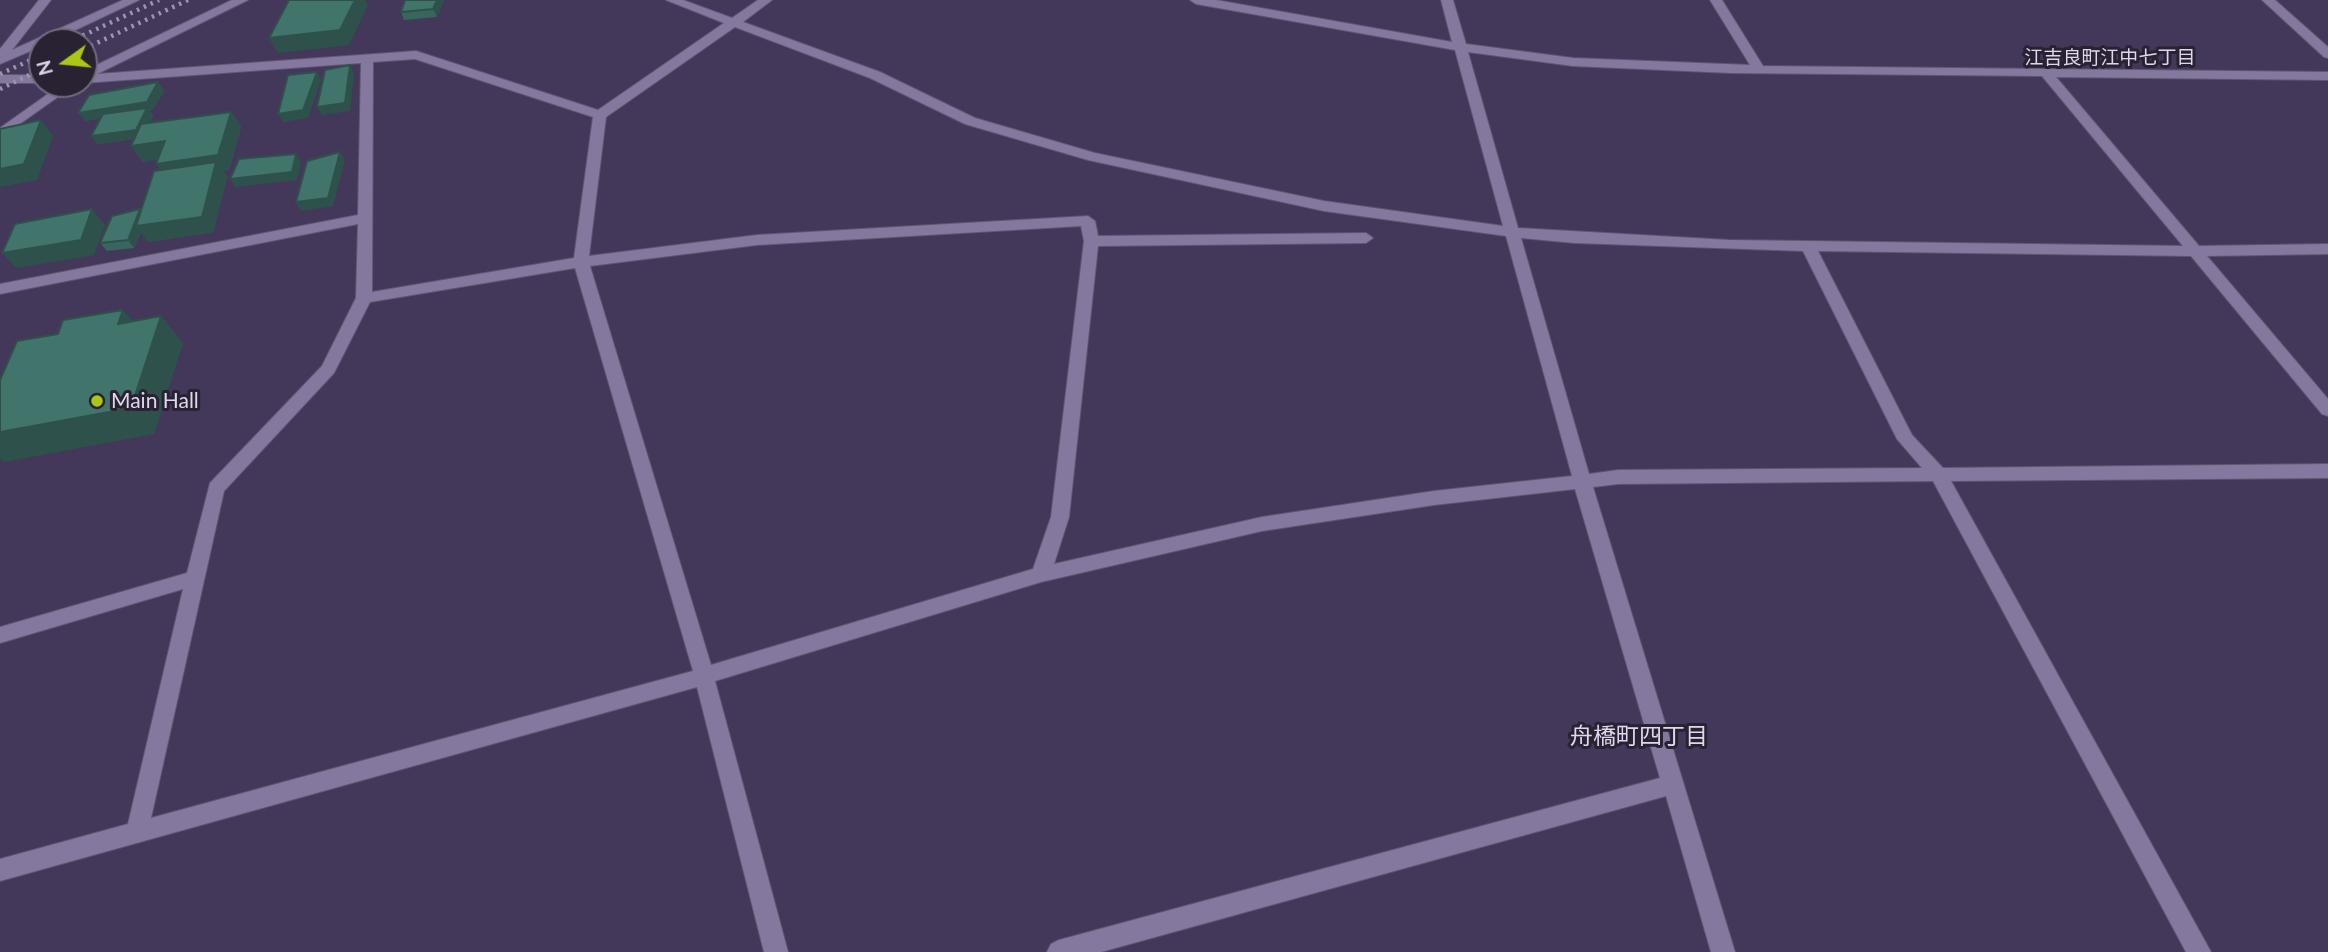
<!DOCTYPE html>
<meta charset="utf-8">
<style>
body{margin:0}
#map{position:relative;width:2328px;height:952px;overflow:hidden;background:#43385a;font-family:Lato,sans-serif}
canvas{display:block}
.north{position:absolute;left:28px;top:28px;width:70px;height:70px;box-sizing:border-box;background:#282232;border:2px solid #716a7d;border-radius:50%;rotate:255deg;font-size:19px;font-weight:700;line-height:28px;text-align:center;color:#ded7ed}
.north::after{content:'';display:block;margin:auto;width:24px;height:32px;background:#abc615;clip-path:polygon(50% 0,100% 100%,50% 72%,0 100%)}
</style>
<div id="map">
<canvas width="2328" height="952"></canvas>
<div class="north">N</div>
</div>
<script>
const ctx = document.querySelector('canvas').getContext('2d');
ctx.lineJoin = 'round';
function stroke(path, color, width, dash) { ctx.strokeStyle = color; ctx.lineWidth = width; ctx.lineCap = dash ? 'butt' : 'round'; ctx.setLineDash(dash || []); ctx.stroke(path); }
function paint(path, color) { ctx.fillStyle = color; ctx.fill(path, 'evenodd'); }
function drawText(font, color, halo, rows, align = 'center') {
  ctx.font = font + ' Lato,"Noto Sans JP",sans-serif'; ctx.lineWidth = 6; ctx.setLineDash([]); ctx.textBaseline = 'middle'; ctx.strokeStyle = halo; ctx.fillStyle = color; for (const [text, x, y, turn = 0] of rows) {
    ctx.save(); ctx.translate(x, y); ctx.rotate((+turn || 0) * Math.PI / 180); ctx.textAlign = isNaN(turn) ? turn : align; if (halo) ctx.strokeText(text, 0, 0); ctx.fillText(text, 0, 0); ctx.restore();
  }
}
const minor = new Path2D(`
 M39 0H51L12 50 123 0H139L50 42H42V46L0 64V49Z
 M232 0H248L97 74 416 51 598 110 724 23 666 0H683L732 18 758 0H772L743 22 880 72 975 118 1095 153 1324 201 1503 226 1455 50 1196 4 1190 0H1216L1452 42 1441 0H1453L1466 44 1573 58 1750 65 1710 0H1722L1763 66 2328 72V80L2056 77 2199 246 2328 244V254L2207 256 2328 399V416L2322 414 2191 256 1818 251 1912 435 1943 468 2328 464V478L1951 481 2211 952H2186L1933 481 1618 484 1593 487 1735 952H1711L1666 796 1101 952H1047L1051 944 1059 940 1660 778 1575 489 1434 505 1262 531 1041 582 715 681 788 952H764L697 687 0 881V859L128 824 183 589 0 643V627L187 573 210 483 322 366 356 298 358 224 0 294V284L358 215 361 63 84 83V71ZM735 27 870 78 965 124 1088 160 1324 211 1506 236 1572 476 1434 491 1262 517 1054 564 1069 517 1098 246 1366 243 1373 238 1366 233 1098 236 1095 221 1088 216 757 235 589 256 606 117ZM1468 52 1573 66 1731 73 2042 76 2183 246 1729 240 1518 228ZM415 59 593 117 574 258 372 292 373 62ZM1081 226 1084 241 1051 517 1033 569 711 665 590 266 757 245ZM1521 238 1575 243 1803 251 1897 439 1922 468 1618 470 1589 474ZM575 268 693 671 151 818 224 491 334 373 370 302Z
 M2262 0H2275L2328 47V58L2324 57Z
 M0 75H42V83H0Z
 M62 84H76L0 138V128Z`);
stroke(minor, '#605672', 2);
paint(minor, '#84789e');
stroke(new Path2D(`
 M69 42 159 0
 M84 49 188 0
 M0 74 42 55
 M0 89 42 69`), '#9d94b0', 4.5, [2.5, 5]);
paint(new Path2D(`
 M444 0 437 17 404 20 401 12Z
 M158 82 164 91 152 110 149 111 153 116 149 123 231 112 241 127 229 170 222 171 227 177 213 232 148 242 141 232 134 248 107 251 100 243 141 211 161 170 158 159 142 162 134 139 97 144 100 118 85 121Z`), '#38655c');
paint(new Path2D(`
 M355 0H365L368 5 349 45 278 53 269 38Z
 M437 0H444L437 17 433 9Z
 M350 65 354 74 350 111 322 115 317 107Z
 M317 72 321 80 308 118 283 122 278 114Z
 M158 82 164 91 152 110 149 111 153 116 142 138 97 144 91 136 145 111 85 121 78 113Z
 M231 112 241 127 229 170 222 171 227 177 213 232 148 242 141 232 134 248 128 240 140 209 146 218 168 180 156 164Z
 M41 120 53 136 37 180 0 187V169Z
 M165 141 176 157 142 162 131 146Z
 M340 152 345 160 333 206 301 211 296 202Z
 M296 154 301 162 297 180 235 187 230 179Z
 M92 209 105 225 94 255 16 268 2 253Z
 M123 310 146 336 118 324Z
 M161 316 183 343 154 434 4 462 0 459V432Z`), '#2e524b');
const building = new Path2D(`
 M289 0H355L340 30 269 38Z
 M405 0H437L433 9 401 12Z
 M350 65 345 103 317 107 325 70Z
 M317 72 303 110 278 114 288 75Z
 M158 82 147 102 78 113 89 95Z
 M147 108 136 130 91 136 103 114Z
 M231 112 218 155 156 164 165 141 131 146 141 124Z
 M41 120 24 164 0 169V129Z
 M340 152 328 198 296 202 307 161Z
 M296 154 292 172 230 179 239 159Z
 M216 162 202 217 136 226 154 171Z
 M92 209 81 240 2 253 15 224Z
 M140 209 128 240 100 243 112 216Z
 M123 310 118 324 161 316 131 408 0 432V380L17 341 58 334 63 320Z`);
paint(building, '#41756b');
stroke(building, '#2e524b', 2);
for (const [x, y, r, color] of [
 [97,401,7,"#abc615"]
]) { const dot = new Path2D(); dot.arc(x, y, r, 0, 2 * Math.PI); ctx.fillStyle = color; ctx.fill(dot); stroke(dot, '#282232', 2.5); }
drawText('19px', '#ded7ed', '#282232', [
 ["江吉良町江中七丁目",2110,58]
]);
drawText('21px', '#ded7ed', '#282232', [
 ["Main Hall",111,401]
], 'left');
drawText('23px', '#ded7ed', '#282232', [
 ["舟橋町四丁目",1639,737]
]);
</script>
